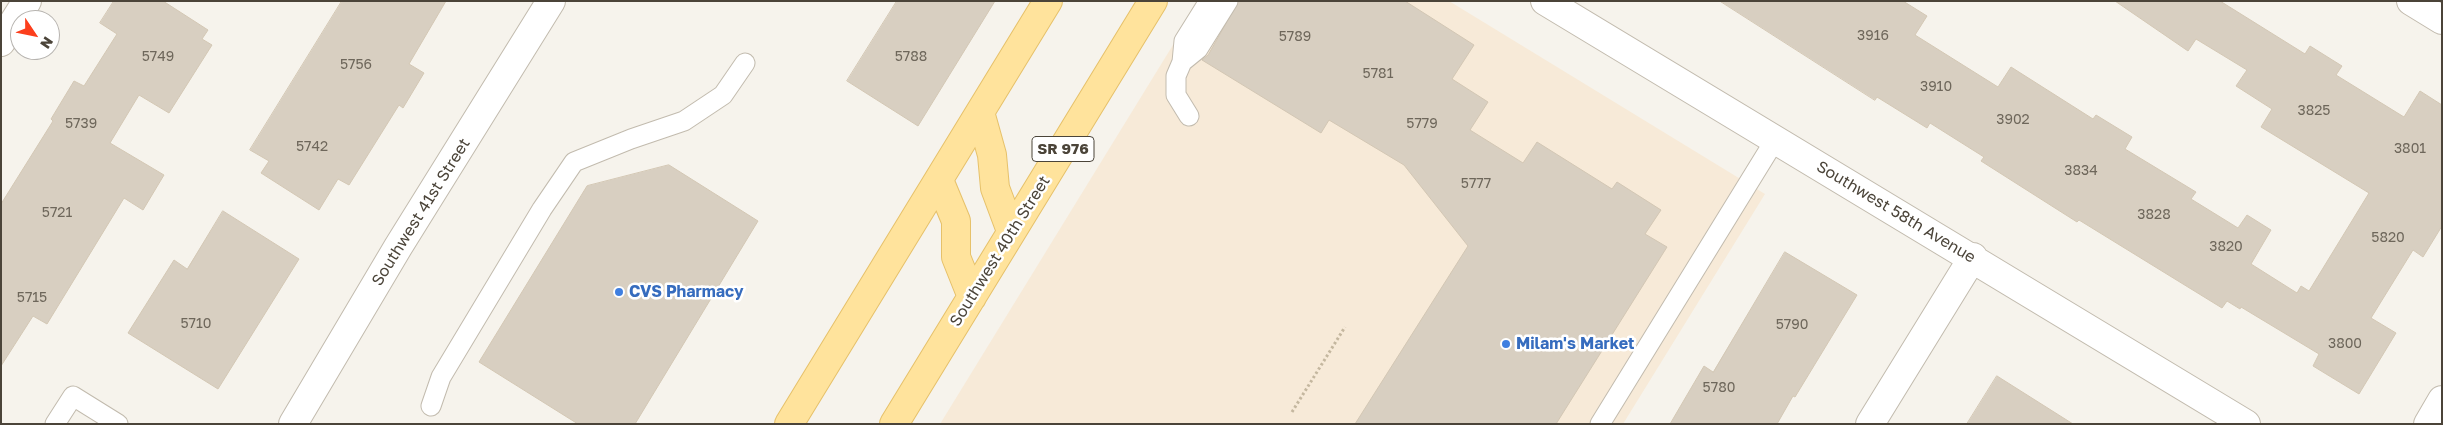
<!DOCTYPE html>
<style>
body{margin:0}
#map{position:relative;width:2443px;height:425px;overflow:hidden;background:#f6f3ec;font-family:"Golos Text",sans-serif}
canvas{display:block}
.frame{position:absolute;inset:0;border:2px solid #4b4439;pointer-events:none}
.north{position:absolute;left:10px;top:10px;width:50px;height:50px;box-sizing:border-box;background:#fff;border:1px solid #b7b4b0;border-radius:50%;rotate:124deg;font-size:14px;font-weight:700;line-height:20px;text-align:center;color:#4b4439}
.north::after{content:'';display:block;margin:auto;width:18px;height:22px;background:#fc3f1d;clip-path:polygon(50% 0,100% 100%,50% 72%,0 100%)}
</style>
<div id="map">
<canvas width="2443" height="425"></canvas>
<div class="frame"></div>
<div class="north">N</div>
</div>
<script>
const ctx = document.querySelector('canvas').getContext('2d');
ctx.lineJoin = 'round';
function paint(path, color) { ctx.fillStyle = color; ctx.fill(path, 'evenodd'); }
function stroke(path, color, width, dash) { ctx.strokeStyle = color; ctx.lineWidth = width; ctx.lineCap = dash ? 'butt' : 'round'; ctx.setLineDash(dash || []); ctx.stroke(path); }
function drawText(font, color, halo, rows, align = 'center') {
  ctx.font = font + ' "Golos Text",sans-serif'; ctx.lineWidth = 5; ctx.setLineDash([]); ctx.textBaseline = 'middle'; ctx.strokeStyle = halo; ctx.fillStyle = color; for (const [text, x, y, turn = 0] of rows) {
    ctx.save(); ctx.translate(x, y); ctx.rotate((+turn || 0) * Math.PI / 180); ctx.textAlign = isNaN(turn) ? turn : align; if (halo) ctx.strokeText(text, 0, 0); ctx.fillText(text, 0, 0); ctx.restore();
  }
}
paint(new Path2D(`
 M1200 1H1449L1765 194 1623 424H940Z`), '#f7ead8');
const building = new Path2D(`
 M114 1H163L208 30 202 39 212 45 169 113 139 95 110 143 164 175 143 210 124 198 47 324 33 316 1 366V204L53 121 51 119 74 81 84 86 117 34 100 23Z
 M342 1H446L409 64 424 73 403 108 399 105 349 185 338 179 319 210 261 173 269 161 250 150Z
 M897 1H995L918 126 847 81Z
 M1239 1H1405L1474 45 1452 79 1488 102 1470 130 1523 163 1537 142 1612 189 1617 182 1661 210 1645 234 1667 247 1556 424H1355L1468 246 1404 165 1329 120 1321 133 1202 60 1208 55Z
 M1720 1H1903L1927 16 1915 35 1998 87 2011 67 2093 119 2096 115 2132 137 2125 149 2196 192 2191 199 2238 228 2247 215 2271 230 2251 264 2297 293 2301 286 2309 291 2369 193 2261 127 2272 109 2236 86 2247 70 2196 39 2188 51 2115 1H2220L2305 54 2310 46 2342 66 2336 75 2404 117 2420 91 2442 105V226L2423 257 2413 250 2371 318 2396 333 2359 394 2313 366 2319 354 2241 307 2240 309 2227 301 2222 308 2079 220 2077 222 1981 161 1984 157 1930 123 1927 128 1877 97 1875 100Z
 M669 165 758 221 635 424H578L479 362 587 186Z
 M223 211 299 259 218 389 128 333 174 260 187 269Z
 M1785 252 1857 295 1795 397 1793 396 1777 424H1670L1704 366 1713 372Z
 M1997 376 2073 424H1967Z`);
paint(building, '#d8cfc1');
stroke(building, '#d3c7b4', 1);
const service = new Path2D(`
 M1182 62 1198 49 1228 1
 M1189 116 1176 95V76L1182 62 1184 41 1209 1
 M431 406 441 377 542 209 574 162 631 139 684 121 723 95 745 63
 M55 424 73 396 118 424
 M1600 424 1775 140`);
const minor = new Path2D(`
 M1545 1 2246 424
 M2411 1 2442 20
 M1 42 27 1
 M293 424 398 247 551 1
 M1870 424 1973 257
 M2428 424 2442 400`);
const primary = new Path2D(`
 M980 112 992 155 995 188 1011 231
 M939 180 956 221V257L972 297
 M789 424 1048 1
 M894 424 1153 1`);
stroke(service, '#c2bbae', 21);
stroke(minor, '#c2bbae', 30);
stroke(primary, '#e6c16a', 30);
stroke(new Path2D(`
 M1292 412 1345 327`), '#c4b79f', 3, [2.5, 2.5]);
stroke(service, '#fff', 19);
stroke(minor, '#fff', 28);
stroke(primary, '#ffe39c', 28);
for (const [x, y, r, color] of [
 [619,292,5,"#3f7fe0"],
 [1506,344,5,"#3f7fe0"]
]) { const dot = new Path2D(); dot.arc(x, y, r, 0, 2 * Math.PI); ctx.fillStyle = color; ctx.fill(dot); stroke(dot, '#fff', 2); }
drawText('14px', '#6e675b', null, [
 ["3916",1873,36],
 ["5789",1295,37],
 ["5749",158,57],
 ["5788",911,57],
 ["5756",356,65],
 ["5781",1378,74],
 ["3910",1936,87],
 ["3825",2314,111],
 ["3902",2013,120],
 ["5739",81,124],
 ["5779",1422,124],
 ["5742",312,147],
 ["3801",2410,149],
 ["3834",2081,171],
 ["5777",1476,184],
 ["5721",57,213],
 ["3828",2154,215],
 ["5820",2388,238],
 ["3820",2226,247],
 ["5715",32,298],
 ["5710",196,324],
 ["5790",1792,325],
 ["3800",2345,344],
 ["5780",1719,388]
]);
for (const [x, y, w] of [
 [1063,149,62]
]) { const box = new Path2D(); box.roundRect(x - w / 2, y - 12.5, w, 25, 4); ctx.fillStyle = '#fff'; ctx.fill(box); stroke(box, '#4b4439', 1); }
drawText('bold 15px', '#4b4439', null, [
 ["SR 976",1063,149]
]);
drawText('16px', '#4b4439', '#fff', [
 ["Southwest 41st Street",421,212,-58],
 ["Southwest 58th Avenue",1896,212,31],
 ["Southwest 40th Street",1000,251,-58]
]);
drawText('bold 16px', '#366cbe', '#fff', [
 ["CVS Pharmacy",629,292],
 ["Milam's Market",1516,344]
], 'left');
</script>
